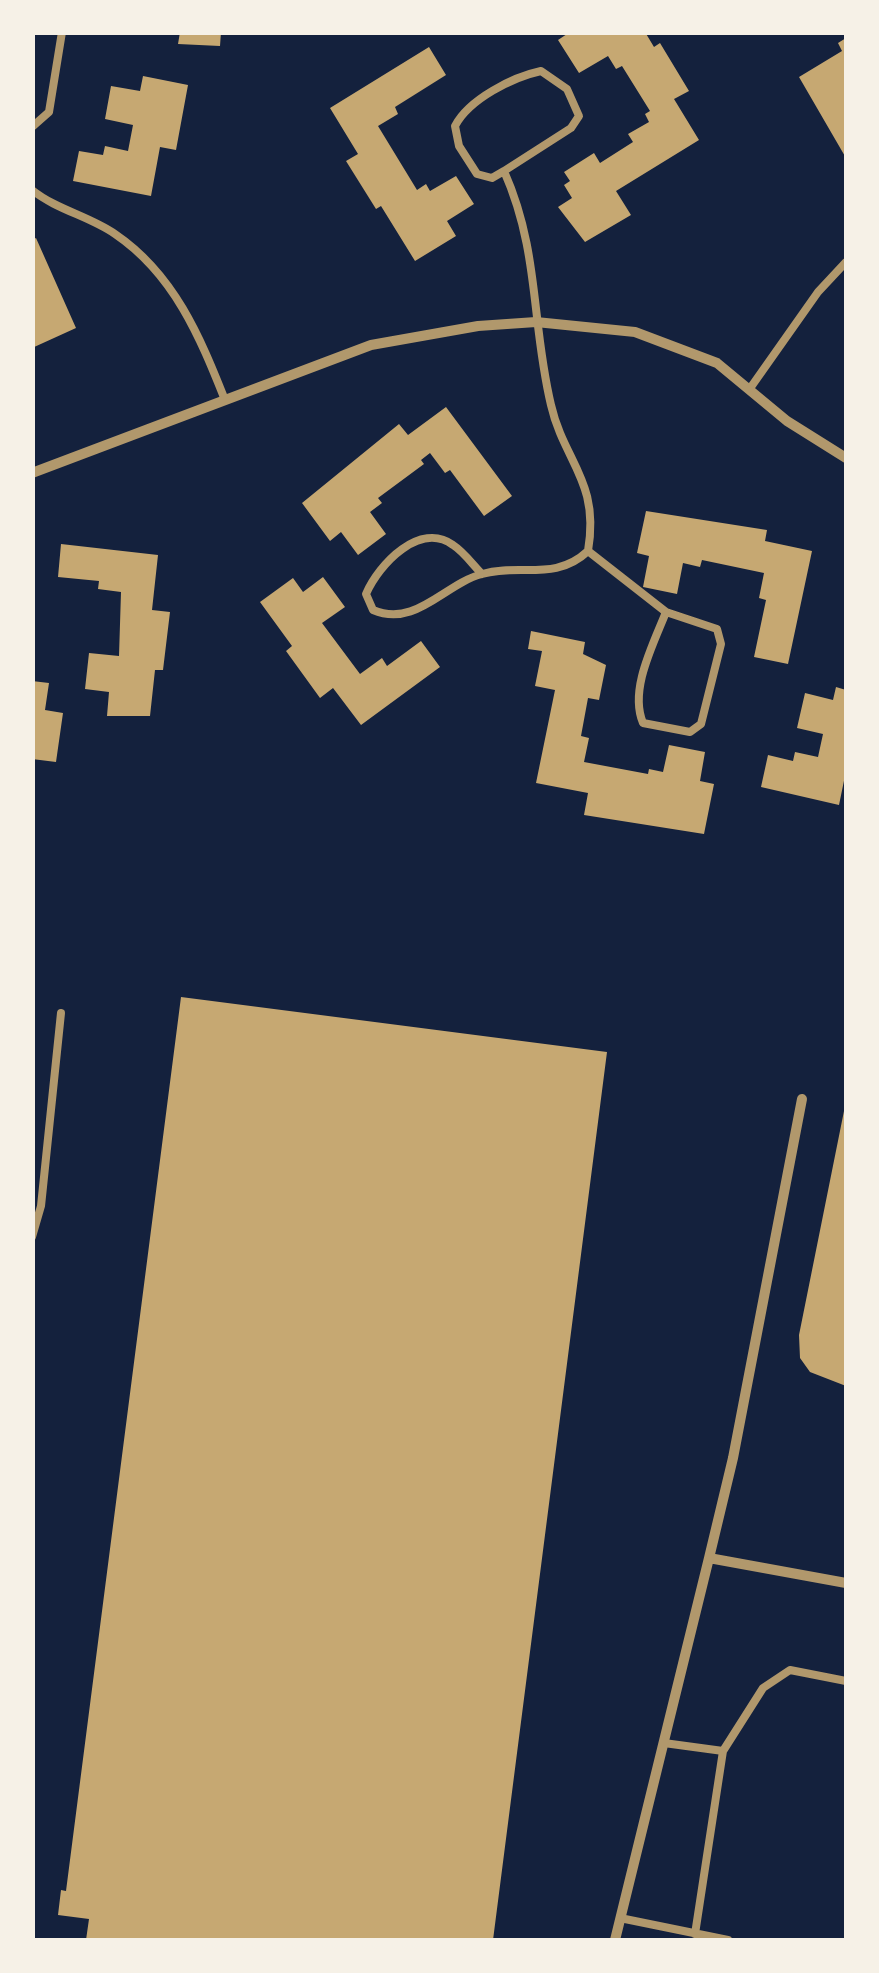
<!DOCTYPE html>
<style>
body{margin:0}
#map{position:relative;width:879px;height:1973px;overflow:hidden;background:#14213d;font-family:"IBM Plex Sans",sans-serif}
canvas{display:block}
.frame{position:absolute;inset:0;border:35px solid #f6f1e7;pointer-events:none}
</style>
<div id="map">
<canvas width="879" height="1973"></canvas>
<div class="frame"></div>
</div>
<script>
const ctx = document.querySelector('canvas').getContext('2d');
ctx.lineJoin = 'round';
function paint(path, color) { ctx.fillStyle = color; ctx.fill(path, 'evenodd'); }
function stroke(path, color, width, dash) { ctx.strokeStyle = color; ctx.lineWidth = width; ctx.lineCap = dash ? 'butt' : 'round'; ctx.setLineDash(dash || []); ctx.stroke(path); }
paint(new Path2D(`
 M180 32H221L220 46 178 44Z
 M570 32H645L654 47 660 43 689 91 674 99 699 140 616 191 631 215 585 242 558 207 572 198 564 185 570 181 564 172 594 153 600 163 633 142 628 134 649 122 645 114 650 111 622 66 616 69 608 56 579 73 558 40Z
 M846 38V158L799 77 842 51 838 43Z
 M429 47 446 75 395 107 398 114 378 126 417 190 426 184 430 191 456 176 474 204 447 221 456 236 415 261 381 206 376 209 346 161 358 154 330 108Z
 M143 76 188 85 176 150 160 147 151 196 73 181 79 151 103 155 105 146 128 151 133 125 105 119 111 86 140 91Z
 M36 238 76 328 32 348V240Z
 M446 407 512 496 484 516 450 470 445 473 430 453 421 460 424 464 378 498 382 503 370 512 386 534 358 555 341 532 330 541 302 503 399 424 408 435Z
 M646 511 767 530 765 541 812 551 788 664 754 657 766 600 759 598 764 573 702 560 700 567 683 563 677 594 643 587 649 556 637 553Z
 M61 544 158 555 152 610 170 612 163 670H155L150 716H107L109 692 85 689 89 653 119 656 121 592 98 589 99 581 58 577Z
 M323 577 345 607 322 623 360 674 382 658 387 666 421 641 440 667 361 725 333 688 320 698 286 651 292 646 260 602 293 578 303 592Z
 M531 631 585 642 583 654 606 665 599 700 588 698 581 736 589 738 584 762 648 774 649 769 663 772 669 745 705 752 700 781 714 784 704 834 584 815 588 793 536 783 555 690 535 686 542 651 528 649Z
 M32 681 49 683 45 710 63 713 56 762 32 759Z
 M836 687 846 690V771L839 805 761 787 768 755 793 761 795 752 818 757 823 734 797 728 805 693 833 700Z
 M181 997 607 1052 493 1940H86L89 1919 58 1915 61 1890 66 1891Z
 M845 1106H846V1386L810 1372 800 1358 799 1335Z`), '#c6a872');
stroke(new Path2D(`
 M32 127 49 112 62 32
 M504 171 492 178 477 174 459 146 455 126C469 99 513 77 541 71L567 89 579 116 571 128 504 171C540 252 531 322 551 405 564 462 600 481 588 551L666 612 717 629 721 644 701 724 690 732 643 723C629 690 653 645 666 612
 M32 190C57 210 89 216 115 234 174 274 200 337 225 400
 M751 387 818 292 846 262
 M482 574C473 565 464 552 453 545 420 521 379 564 366 594L373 610C416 628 444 584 482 574 520 563 555 582 588 551
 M32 1237 41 1206 61 1013
 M664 1743 723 1751 763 1688 790 1670 846 1681
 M620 1918 728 1940
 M695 1934 723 1751`), '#b1986c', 8);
stroke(new Path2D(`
 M32 473 371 345 478 326 536 322 635 332 717 363 787 421 846 458
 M802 1099 733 1458 709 1558 846 1583
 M615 1940 709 1558`), '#b1986c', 10);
</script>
